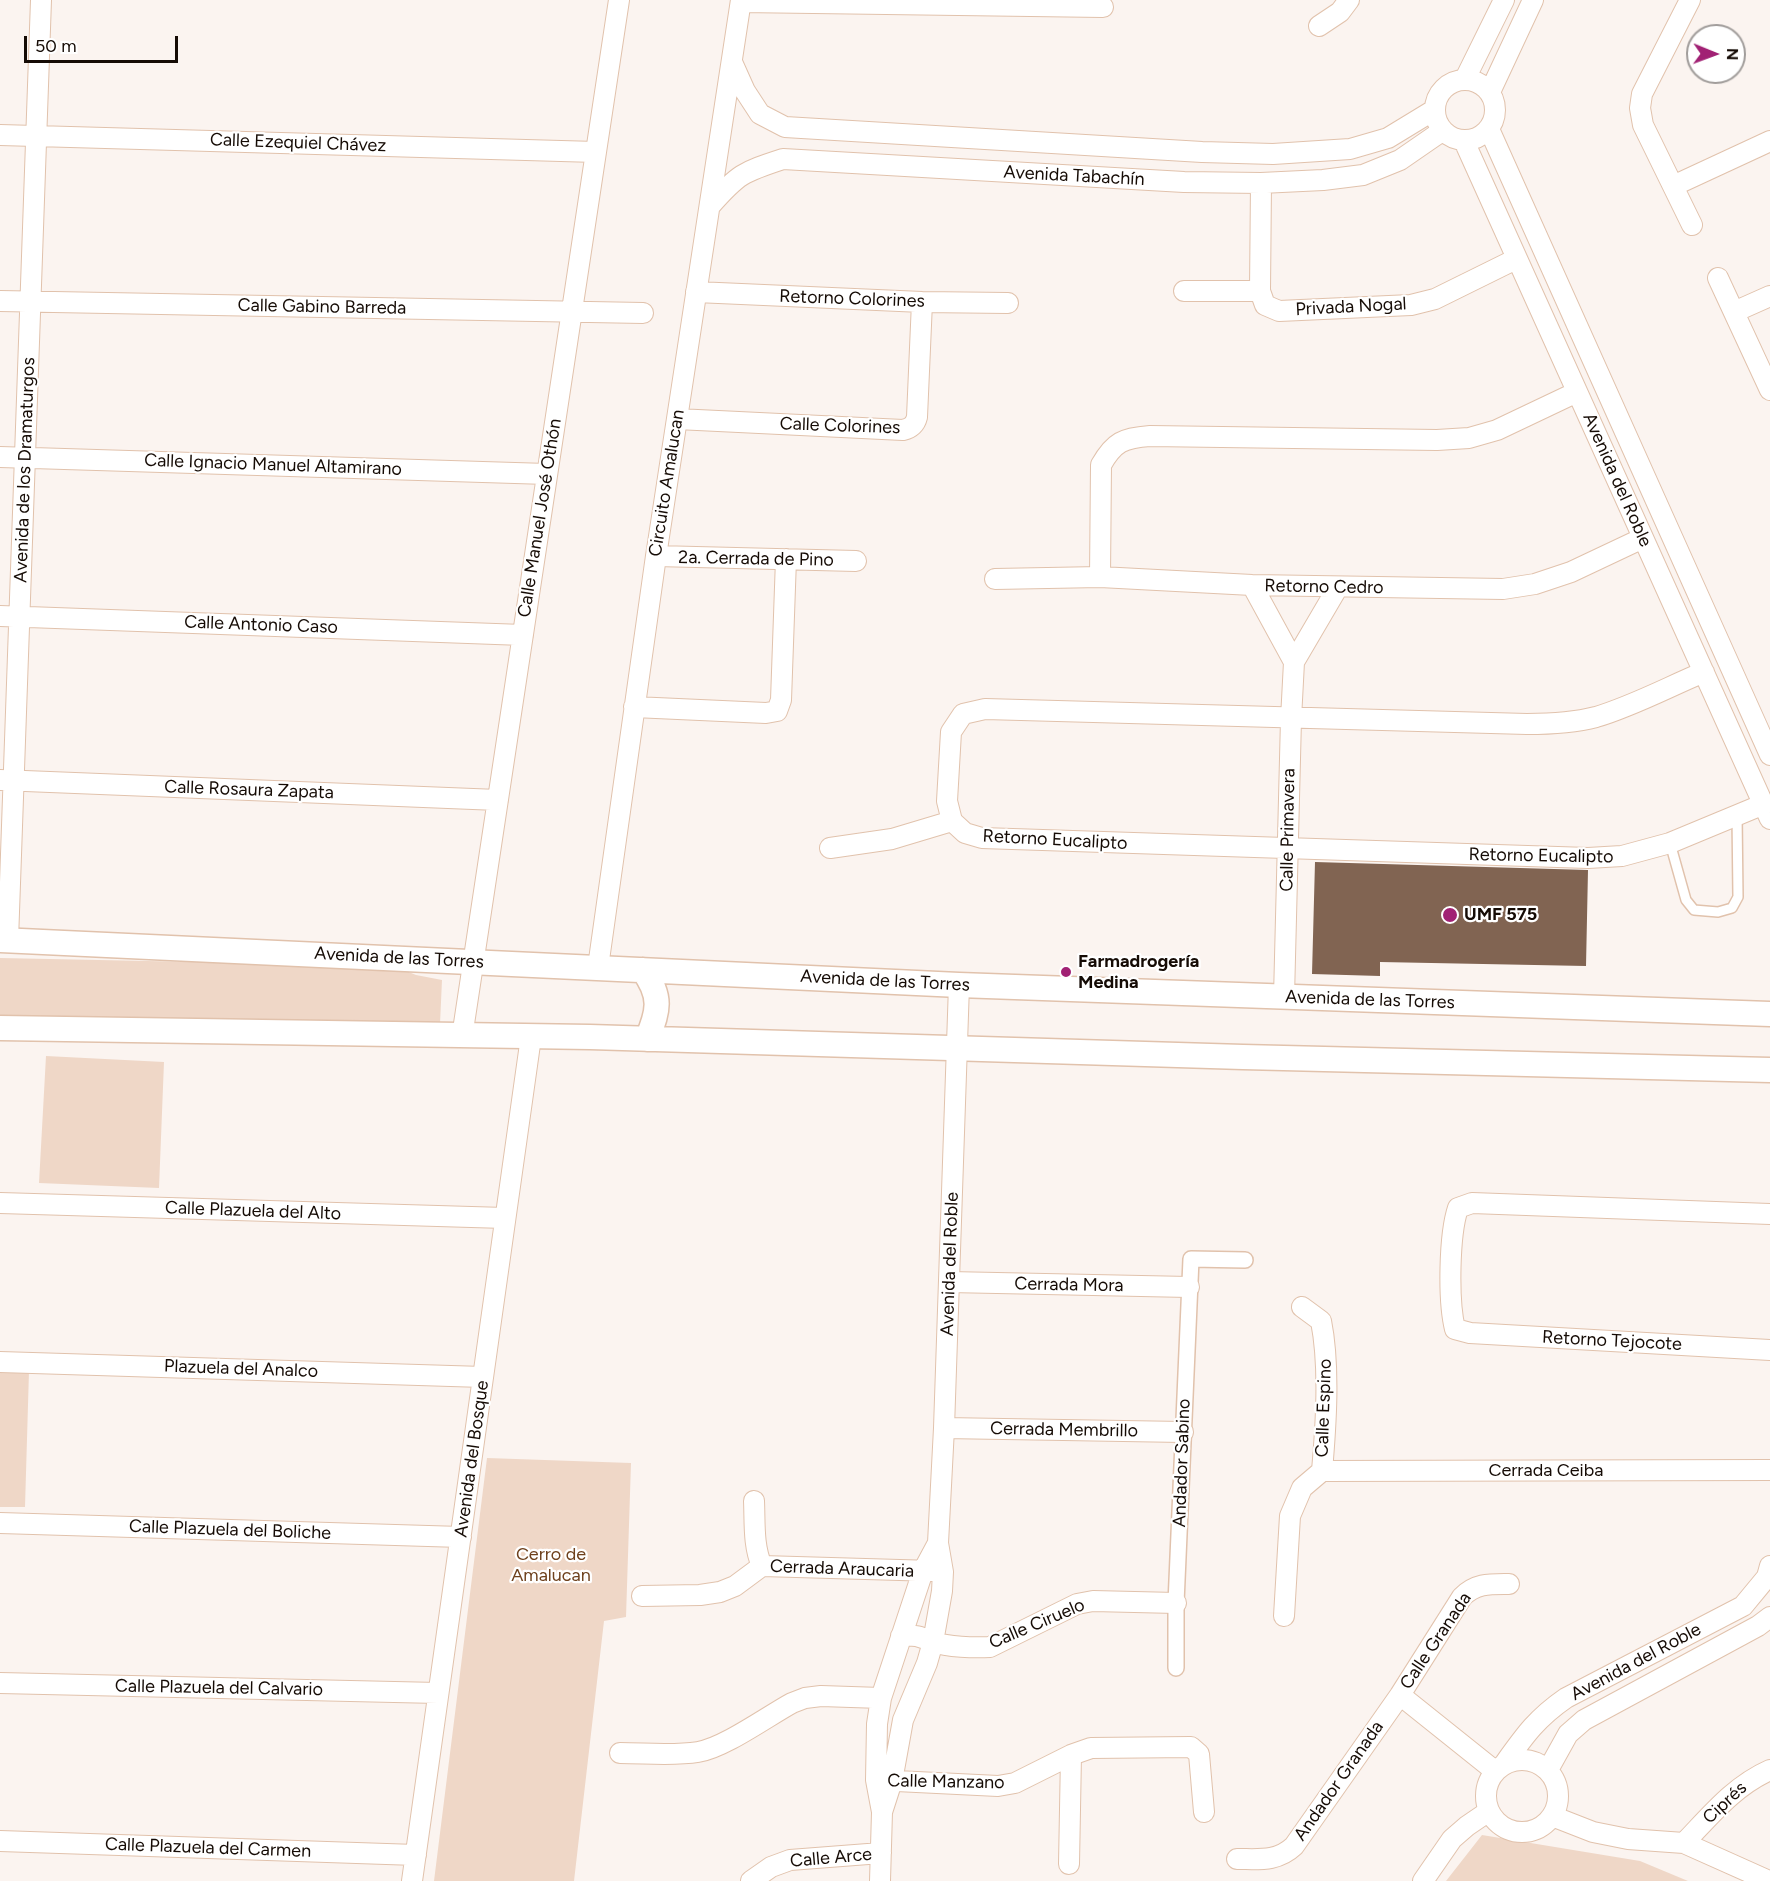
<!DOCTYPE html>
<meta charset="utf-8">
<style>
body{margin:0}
#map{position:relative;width:1770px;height:1881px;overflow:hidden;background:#fbf4f0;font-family:Figtree,sans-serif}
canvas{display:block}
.north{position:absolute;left:1686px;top:24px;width:60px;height:60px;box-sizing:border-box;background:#fff;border:2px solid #a19d9b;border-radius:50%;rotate:91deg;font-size:16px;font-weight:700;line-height:24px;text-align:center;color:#150b05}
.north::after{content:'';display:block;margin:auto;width:21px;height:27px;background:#a12174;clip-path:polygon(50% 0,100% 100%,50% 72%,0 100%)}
.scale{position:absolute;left:24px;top:36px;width:154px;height:27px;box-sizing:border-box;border:3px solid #150b05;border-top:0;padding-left:8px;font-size:18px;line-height:21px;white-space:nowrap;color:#150b05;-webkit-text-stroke:4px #fff;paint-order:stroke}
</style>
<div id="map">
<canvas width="1770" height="1881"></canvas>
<div class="north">N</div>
<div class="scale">50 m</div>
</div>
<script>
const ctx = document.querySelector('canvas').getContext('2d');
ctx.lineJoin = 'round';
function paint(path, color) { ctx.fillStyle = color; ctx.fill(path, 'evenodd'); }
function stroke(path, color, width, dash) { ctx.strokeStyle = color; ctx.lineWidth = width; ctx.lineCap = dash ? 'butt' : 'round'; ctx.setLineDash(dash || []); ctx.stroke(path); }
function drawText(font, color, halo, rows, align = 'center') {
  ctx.font = font + ' Figtree,sans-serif'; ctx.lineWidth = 4.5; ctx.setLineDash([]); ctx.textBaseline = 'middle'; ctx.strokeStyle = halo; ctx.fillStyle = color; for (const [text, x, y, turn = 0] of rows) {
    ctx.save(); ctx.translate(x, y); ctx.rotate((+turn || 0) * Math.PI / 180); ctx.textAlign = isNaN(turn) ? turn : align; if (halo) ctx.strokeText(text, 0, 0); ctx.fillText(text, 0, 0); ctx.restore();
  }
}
paint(new Path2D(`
 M0 958 394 966 416 975 442 980 440 1024 0 1020Z
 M46 1056 164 1062 159 1188 39 1183Z
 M0 1371H29L25 1507H0Z
 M487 1458 631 1463 626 1617 604 1621 574 1881H434Z
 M1482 1835 1640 1861 1688 1881H1446Z`), '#efd7c7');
paint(new Path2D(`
 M1315 862 1588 870 1586 966 1380 962V976L1312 974Z`), '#816452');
const service = new Path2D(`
 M1670 843 1686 900 1694 910 1718 912 1732 908 1738 897 1737 815`);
const pedestrian = new Path2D(`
 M1176 1668V1603L1191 1259 1245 1260`);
const minor = new Path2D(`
 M1690 0 1642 94 1640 108 1643 125 1692 225
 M741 2 1103 7
 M1319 26 1340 12 1349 0
 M732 62 745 91 760 114 785 127 1202 152 1273 154 1350 149 1388 138 1434 110
 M1465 79 1504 0
 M1435 110a30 30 0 1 1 60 0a30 30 0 1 1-60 0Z
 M1490 92 1533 0
 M1489 129 1770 755
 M0 135 596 152
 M1464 141 1770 819
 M1673 186 1770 141
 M710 206C738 174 743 172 783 159L1184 182 1261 183 1323 180 1363 175 1400 160 1442 131
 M1718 278 1770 390
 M1184 291H1260L1265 305 1279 311 1411 305 1435 299 1516 259
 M1260 291 1261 183
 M696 292 922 302 1008 303
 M0 301 643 313
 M1734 312 1770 296
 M677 419 903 430C911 428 915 425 917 417L922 302
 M0 457 547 474
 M656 556 856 561
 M1100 577 1101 465C1114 442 1123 438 1150 436L1437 440 1469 438 1497 430 1577 392
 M995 579 1100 577 1252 585 1503 589 1535 584 1571 572 1643 538
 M1252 585 1294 662
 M0 616 523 635
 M1704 672C1668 687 1633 706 1596 717 1573 723 1550 724 1527 724L985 709 963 714 951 732 947 801 952 821 965 833 982 838 1588 858 1622 856 1670 843 1764 804
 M634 707 766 713 777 711 781 700 786 559
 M0 780 498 800
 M830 848 892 839 952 821
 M8 940 41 0
 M598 967 656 556 741 0
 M1284 997 1291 719 1294 662 1338 587
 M462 1037 619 0
 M0 1203 505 1218
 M1770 1214 1472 1203 1458 1208C1449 1235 1448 1301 1455 1329L1470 1333 1770 1350
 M949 1282 1189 1287
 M0 1362 483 1377
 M944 1428 1183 1432
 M1322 1471 1770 1470
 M754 1501C755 1522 753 1546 762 1566
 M0 1523 461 1537
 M642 1596 700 1595 720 1592 735 1586 762 1566 934 1571
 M1284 1616 1290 1516 1302 1488 1322 1471C1326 1425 1330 1366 1321 1321L1302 1307
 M901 1636C914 1634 921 1637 933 1642 948 1647 974 1648 990 1647L1077 1604 1093 1601 1176 1603
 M0 1683 438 1693
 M1400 1695 1495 1771
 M620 1753C645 1753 673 1756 698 1752 724 1748 768 1716 792 1703L805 1698 821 1696 881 1698
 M1486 1796a36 36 0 1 1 72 0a36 36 0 1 1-72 0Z
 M1505 1763C1525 1735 1537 1718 1566 1698L1743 1606 1767 1577 1770 1566
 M1548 1770 1568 1734 1584 1720 1758 1626 1770 1617
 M876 1780 998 1786 1015 1783 1071 1755 1091 1748 1191 1747 1199 1754 1204 1812
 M882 1812 892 1781 903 1720 927 1663 933 1642 942 1591 943 1572 938 1543 944 1428 959 985
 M1552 1816 1593 1832 1628 1839 1684 1843 1769 1881
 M0 1841 416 1855
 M1684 1843C1711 1815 1734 1786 1770 1770
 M1237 1859C1259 1859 1277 1862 1294 1846L1400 1695 1462 1597C1476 1583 1490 1584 1509 1584
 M1069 1864 1071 1755
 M412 1881 531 1037
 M751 1881 771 1867 790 1860 881 1853
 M880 1881 882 1812 876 1780 877 1724 881 1698 923 1571 938 1543
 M1423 1881 1452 1839 1467 1826 1489 1811`);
const tertiary = new Path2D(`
 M0 940 959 985 1770 1014
 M643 970C662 996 659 1011 647 1039
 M0 1028 590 1037 1243 1057 1770 1070`);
stroke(service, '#e1c2ac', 12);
stroke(pedestrian, '#e1c2ac', 18);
stroke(minor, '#e1c2ac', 22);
stroke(tertiary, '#e1c2ac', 27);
stroke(service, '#fff', 9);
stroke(pedestrian, '#fff', 15);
stroke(minor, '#fff', 20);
stroke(tertiary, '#fff', 24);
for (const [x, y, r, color] of [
 [1450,915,8,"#a12174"],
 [1066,972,6,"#a12174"]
]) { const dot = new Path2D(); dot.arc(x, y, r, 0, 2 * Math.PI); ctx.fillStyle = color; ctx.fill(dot); stroke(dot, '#fff', 2); }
drawText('18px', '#150b05', '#fff', [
 ["Calle Ezequiel Chávez",298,143,2],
 ["Avenida Tabachín",1074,176,3],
 ["Retorno Colorines",852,299,2],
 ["Calle Gabino Barreda",322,307,1],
 ["Privada Nogal",1351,307,-3],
 ["Calle Colorines",840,426,2],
 ["Calle Ignacio Manuel Altamirano",273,465,2],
 ["Avenida de los Dramaturgos",25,470,-88],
 ["Avenida del Roble",1617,480,66],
 ["Circuito Amalucan",667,483,-81],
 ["Calle Manuel José Othón",540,518,-81],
 ["2a. Cerrada de Pino",756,559,1],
 ["Retorno Cedro",1324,587,1],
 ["Calle Antonio Caso",261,625,2],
 ["Calle Rosaura Zapata",249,790,2],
 ["Calle Primavera",1288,830,-89],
 ["Retorno Eucalipto",1055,840,3],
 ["Retorno Eucalipto",1541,856,1],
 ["Avenida de las Torres",399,958,3],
 ["Avenida de las Torres",885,981,3],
 ["Avenida de las Torres",1370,1000,2],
 ["Calle Plazuela del Alto",253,1211,2],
 ["Avenida del Roble",950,1264,-88],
 ["Cerrada Mora",1069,1285,1],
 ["Retorno Tejocote",1612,1341,3],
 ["Plazuela del Analco",241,1369,2],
 ["Calle Espino",1324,1408,-88],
 ["Cerrada Membrillo",1064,1430,1],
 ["Avenida del Bosque",472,1459,-82],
 ["Andador Sabino",1182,1463,-88],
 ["Cerrada Ceiba",1546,1471],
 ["Calle Plazuela del Boliche",230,1530,2],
 ["Cerrada Araucaria",842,1569,2],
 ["Calle Ciruelo",1037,1624,-23],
 ["Calle Granada",1436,1641,-56],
 ["Avenida del Roble",1636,1662,-28],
 ["Calle Plazuela del Calvario",219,1688,1],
 ["Andador Granada",1339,1781,-55],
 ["Calle Manzano",946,1782,1],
 ["Ciprés",1725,1803,-43],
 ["Calle Plazuela del Carmen",208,1848,2],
 ["Calle Arce",831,1858,-5]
]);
drawText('bold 18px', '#150b05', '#fff', [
 ["UMF 575",1464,915],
 ["Farmadrogería",1078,962],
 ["Medina",1078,983]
], 'left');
drawText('18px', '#6e411d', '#fff', [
 ["Cerro de",551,1555],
 ["Amalucan",551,1576]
]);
</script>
